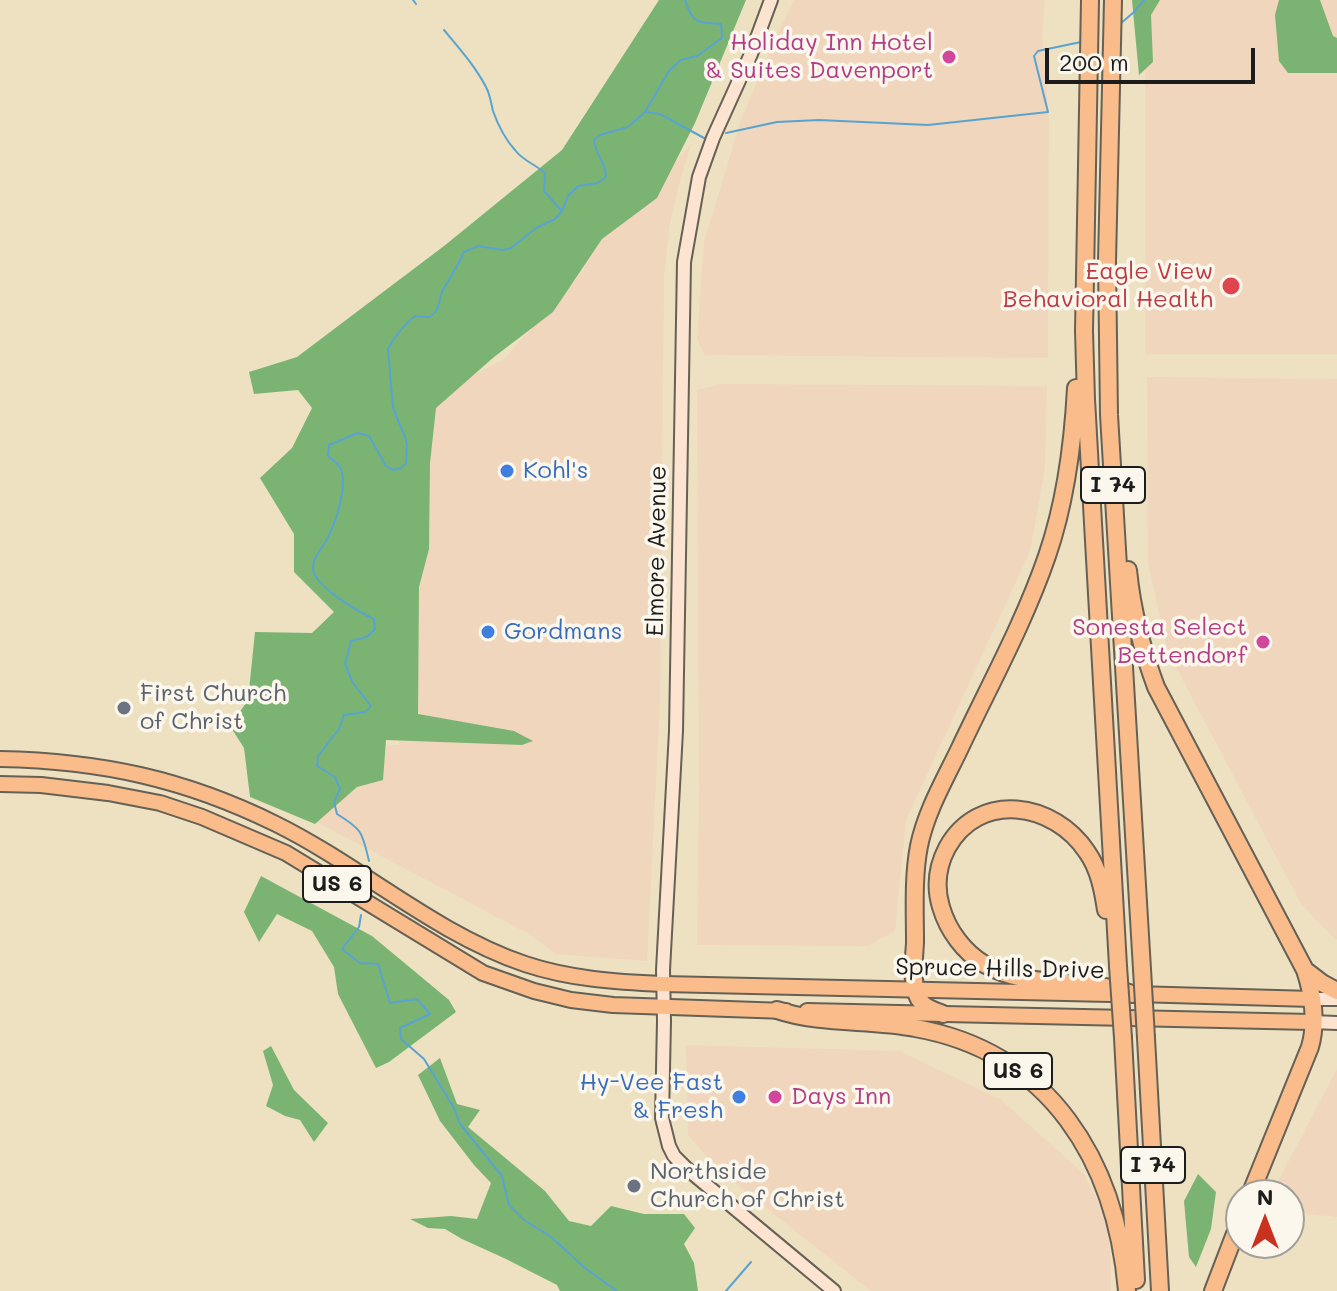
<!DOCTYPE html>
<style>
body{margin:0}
#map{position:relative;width:1337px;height:1291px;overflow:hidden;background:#ede1c1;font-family:Mali,sans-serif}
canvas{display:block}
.north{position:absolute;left:1225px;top:1179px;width:80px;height:80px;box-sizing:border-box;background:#fbf7ec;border:2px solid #a29f99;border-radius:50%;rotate:0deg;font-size:22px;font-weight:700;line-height:32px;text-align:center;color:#1c1c1c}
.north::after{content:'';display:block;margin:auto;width:28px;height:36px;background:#c8321e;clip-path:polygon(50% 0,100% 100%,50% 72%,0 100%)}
.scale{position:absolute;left:1045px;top:48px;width:210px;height:36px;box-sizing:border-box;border:4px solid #1c1c1c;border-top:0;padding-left:10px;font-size:24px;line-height:28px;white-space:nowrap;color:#1c1c1c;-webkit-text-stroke:6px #fbf7ec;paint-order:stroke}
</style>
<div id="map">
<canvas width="1337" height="1291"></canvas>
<div class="north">N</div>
<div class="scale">200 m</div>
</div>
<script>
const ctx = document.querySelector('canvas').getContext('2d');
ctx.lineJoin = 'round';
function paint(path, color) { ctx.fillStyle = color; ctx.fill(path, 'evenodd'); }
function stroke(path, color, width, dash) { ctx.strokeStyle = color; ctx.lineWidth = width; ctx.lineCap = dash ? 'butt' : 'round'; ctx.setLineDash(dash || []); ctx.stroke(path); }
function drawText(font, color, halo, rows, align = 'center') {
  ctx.font = font + ' Mali,sans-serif'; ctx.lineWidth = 7; ctx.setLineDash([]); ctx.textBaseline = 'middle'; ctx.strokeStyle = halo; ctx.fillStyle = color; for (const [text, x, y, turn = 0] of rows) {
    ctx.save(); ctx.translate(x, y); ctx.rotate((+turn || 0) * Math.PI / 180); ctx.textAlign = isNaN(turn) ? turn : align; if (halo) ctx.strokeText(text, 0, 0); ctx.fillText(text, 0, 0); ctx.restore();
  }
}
paint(new Path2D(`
 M794 0H1045L1042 32 1049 122 1048 358 705 355 697 339 704 242 741 120 775 39Z
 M1145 0H1337V354H1145Z
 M691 144 678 188 669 228 664 279 660 701 647 961 556 954 529 934 260 792V747L399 745 404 408 503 360 585 269 584 248 599 230 617 229Z
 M1147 377 1337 379V940L1314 918 1300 902 1168 652 1148 564Z
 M721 384 1047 386 1045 469 1030 551 906 820 895 931 868 946 697 945 699 791 697 390Z
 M686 1045 900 1051 1001 1100 1084 1174 1105 1214 1111 1261V1291H871L720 1171 688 1135Z
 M1337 1069V1217L1289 1212V1195H1271Z`), '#f0d6bc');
paint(new Path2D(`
 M659 0H746L695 123 657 198 602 239 553 312 494 357 436 408 430 463 429 549 419 587 418 714 514 731 533 741 522 745 386 740 383 780 357 787 315 824 250 797 244 748 230 726 248 700 255 632 312 633 334 612 294 572V534L260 478 292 448 312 408 298 390 254 394 249 372 297 357 444 246 562 150Z
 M1132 0H1160L1151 15 1153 62 1139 75Z
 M1279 0H1320L1333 36 1337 38V73H1288L1279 61 1275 15Z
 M261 876 372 936 449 1000 456 1012 389 1062 376 1068 338 994 334 967 312 931 277 914 259 942 244 912Z
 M271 1046 294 1090 328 1123 314 1142 300 1120 285 1116 266 1106 273 1085 263 1051Z
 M440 1058 457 1104 480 1110 468 1127 545 1191 569 1221 591 1226 611 1206 644 1214H684L695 1228 684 1244 694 1263 698 1291H560L557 1285 506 1259 462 1239 445 1229 428 1228 410 1219 451 1216 477 1219 491 1183 474 1165 440 1121 418 1075Z
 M1198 1174 1216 1192 1211 1229 1196 1267 1189 1257 1184 1201Z`), '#7bb472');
stroke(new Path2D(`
 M413 0 416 4
 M1120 24 1134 12 1144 0
 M444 30C459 48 475 66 486 87 490 94 491 103 493 111 498 125 505 139 515 150 523 161 535 164 545 173L544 191 561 210
 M646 112 660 114 704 138
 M726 133 777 122 819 120 928 125 1048 112 1034 56 1038 51 1081 42
 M369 861C362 832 363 830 337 814L334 802 340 789 335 777 317 766 318 756 339 729 344 715 365 712 371 706 353 683 345 664 351 641 367 637 375 629 374 619C359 612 315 587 313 569 312 559 321 549 326 541 335 525 348 487 341 469 339 465 332 459 328 456L329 445 358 433 369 436 386 466 393 470 401 468 406 463 407 445 405 437 393 408 388 349C395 335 403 326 415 316L430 317C443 307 437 299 444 288 452 275 458 266 464 252L478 246 503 250 511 248 536 228 555 219 562 211 568 196 578 186 598 183 606 177C606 162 595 154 594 140L600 135 628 127 645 112 669 71 681 60 697 56 722 38 721 24C698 22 693 25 685 0
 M361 915 359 927 342 949 360 963 378 964 390 1003 417 999 430 1014 400 1028 401 1039 424 1059 454 1108 460 1124 502 1176 509 1205 524 1220 550 1236 585 1268 617 1291
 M726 1291 751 1262`), '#59a3d1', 2);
const secondary = new Path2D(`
 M771 0 751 54 713 138 699 177 684 262 676 731 663 970 664 1021 662 1118 669 1146 674 1156 686 1168 834 1291
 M1312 999H1337
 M1312 1022 1337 1023`);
const primary = new Path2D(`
 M0 759C101 761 185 779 276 824 361 866 434 933 525 964 570 979 616 982 663 984L1110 994
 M0 784 41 785 108 793 160 803 202 817 286 853 483 973 534 991 571 1000 613 1005 786 1011
 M1135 994 1312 999
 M807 1011 1312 1022`);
const motorway = new Path2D(`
 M1090 0 1084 331 1086 399 1118 966
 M1113 0 1107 261 1109 415 1142 969
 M1128 570C1132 611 1142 649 1156 687L1305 970C1313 994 1317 1023 1310 1047L1250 1195
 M1106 910C1103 890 1099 869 1087 852 1054 802 979 790 947 848 937 867 935 887 941 907 948 931 964 952 984 964 1030 991 1085 976 1132 994
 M1305 970 1322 983 1337 991
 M777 1010C821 1025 870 1019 915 1028 1051 1052 1116 1162 1127 1291
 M943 1014C936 1011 927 1009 922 1003 910 991 914 959 915 943 915 911 913 877 919 846 926 812 944 781 959 750 989 686 1024 623 1047 556 1066 501 1073 445 1076 388
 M1123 1038 1136 1280
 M1146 1038 1160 1291
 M1213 1291 1241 1218`);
stroke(secondary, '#656156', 16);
stroke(primary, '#656156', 18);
stroke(motorway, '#656156', 20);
stroke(secondary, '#fde4d0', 12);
stroke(primary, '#f9bc8a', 14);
stroke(motorway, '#f9bc8a', 16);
const motorwayBridge = new Path2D(`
 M1118 966 1123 1038
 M1142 969 1146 1038`);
stroke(motorwayBridge, '#656156', 20, []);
stroke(motorwayBridge, '#f9bc8a', 16);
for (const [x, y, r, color] of [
 [949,57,8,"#d1479c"],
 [1231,286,10,"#e0444e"],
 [507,471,8,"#3f7fe0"],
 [488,632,8,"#3f7fe0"],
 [1263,642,8,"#d1479c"],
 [124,708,8,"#6b7280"],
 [739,1097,8,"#3f7fe0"],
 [775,1097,8,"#d1479c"],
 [634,1186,8,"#6b7280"]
]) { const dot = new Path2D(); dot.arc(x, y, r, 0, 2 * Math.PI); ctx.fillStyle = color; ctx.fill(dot); stroke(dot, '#fbf7ec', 3); }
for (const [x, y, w] of [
 [1113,485,64],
 [337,884,68],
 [1018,1071,68],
 [1153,1165,64]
]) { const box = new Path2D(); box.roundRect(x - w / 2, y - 18, w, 36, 6); ctx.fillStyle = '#fbf7ec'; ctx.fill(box); stroke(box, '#1c1c1c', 2); }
drawText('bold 22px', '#1c1c1c', null, [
 ["I 74",1113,485],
 ["US 6",337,884],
 ["US 6",1018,1071],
 ["I 74",1153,1165]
]);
drawText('24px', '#b23c85', '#fbf7ec', [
 ["Holiday Inn Hotel",933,43],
 ["& Suites Davenport",933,71],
 ["Sonesta Select",1247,628],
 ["Bettendorf",1247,656],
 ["Days Inn",791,1097,"left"]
], 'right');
drawText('24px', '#be3a42', '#fbf7ec', [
 ["Eagle View",1213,272],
 ["Behavioral Health",1213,300]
], 'right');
drawText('24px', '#366cbe', '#fbf7ec', [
 ["Kohl's",523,471],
 ["Gordmans",504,632],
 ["Hy-Vee Fast",723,1083,"right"],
 ["& Fresh",723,1111,"right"]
], 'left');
drawText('24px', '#1c1c1c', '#fbf7ec', [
 ["Elmore Avenue",657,551,-89],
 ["Spruce Hills Drive",1000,969,1]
]);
drawText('24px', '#5b616d', '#fbf7ec', [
 ["First Church",140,694],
 ["of Christ",140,722],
 ["Northside",650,1172],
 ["Church of Christ",650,1200]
], 'left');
</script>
